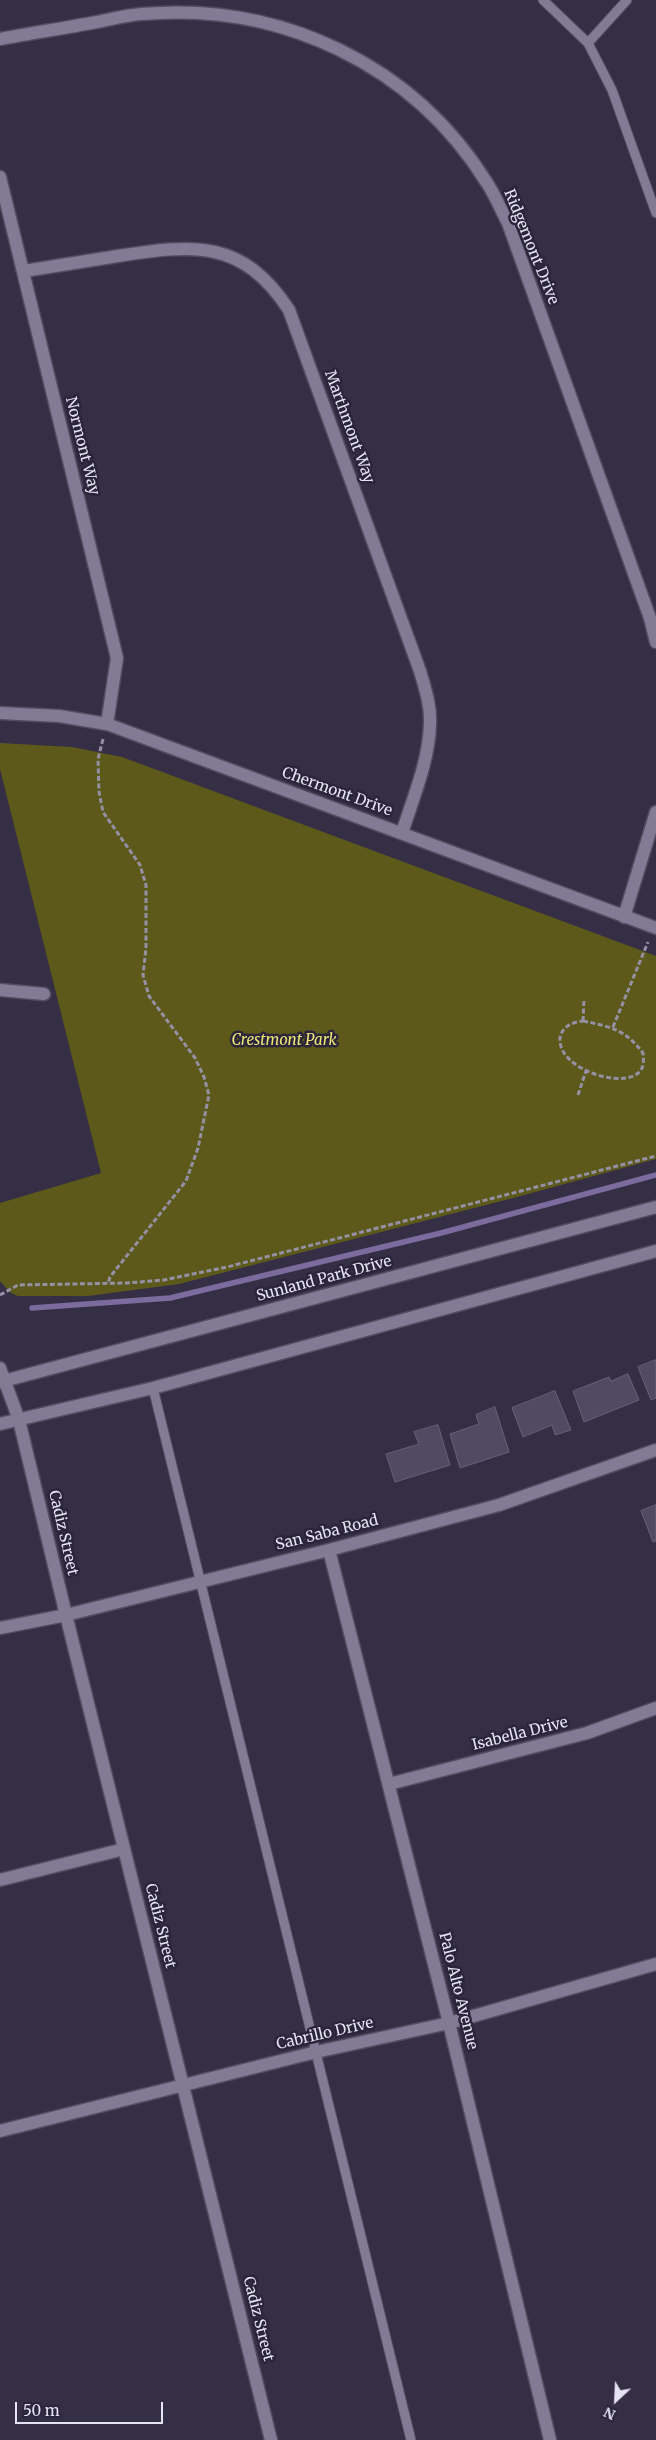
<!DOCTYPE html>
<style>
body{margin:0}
#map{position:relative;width:656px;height:2440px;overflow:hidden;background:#352f46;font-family:Merriweather,serif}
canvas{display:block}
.north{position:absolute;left:591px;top:2375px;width:50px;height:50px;-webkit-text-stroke:4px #2b253c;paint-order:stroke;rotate:205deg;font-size:14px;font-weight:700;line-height:20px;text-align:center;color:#e6e3f2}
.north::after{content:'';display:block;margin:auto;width:18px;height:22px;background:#e6e3f2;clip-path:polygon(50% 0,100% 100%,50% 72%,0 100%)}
.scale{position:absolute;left:15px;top:2402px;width:148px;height:22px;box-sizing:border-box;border:2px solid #e6e3f2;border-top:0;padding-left:6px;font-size:15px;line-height:18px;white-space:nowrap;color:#e6e3f2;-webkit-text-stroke:4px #2b253c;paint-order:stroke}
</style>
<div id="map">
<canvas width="656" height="2440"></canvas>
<div class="north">N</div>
<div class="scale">50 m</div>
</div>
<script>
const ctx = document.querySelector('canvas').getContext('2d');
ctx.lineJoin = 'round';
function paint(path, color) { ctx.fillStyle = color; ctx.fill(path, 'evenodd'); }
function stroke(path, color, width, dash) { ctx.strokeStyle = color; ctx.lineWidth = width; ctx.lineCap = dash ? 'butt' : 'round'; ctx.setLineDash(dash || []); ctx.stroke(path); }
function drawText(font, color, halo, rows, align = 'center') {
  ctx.font = font + ' Merriweather,serif'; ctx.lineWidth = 5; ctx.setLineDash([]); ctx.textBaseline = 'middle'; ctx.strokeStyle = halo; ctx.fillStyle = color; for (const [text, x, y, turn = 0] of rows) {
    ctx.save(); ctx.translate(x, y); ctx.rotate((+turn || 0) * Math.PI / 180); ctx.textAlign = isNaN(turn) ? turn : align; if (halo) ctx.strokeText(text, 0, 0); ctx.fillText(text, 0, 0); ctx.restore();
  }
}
paint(new Path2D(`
 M0 743 72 747 122 757 656 956V1159L517 1197 179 1284 88 1296H18L11 1293 0 1281V1203L101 1173 0 769Z`), '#5d591b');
stroke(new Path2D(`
 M32 1308 170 1298 441 1233 656 1175`), '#7b6c9d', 5.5);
const building = new Path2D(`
 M656 1360V1398L651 1400 638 1367Z
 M628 1374 639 1400 584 1422 573 1391 609 1377 611 1381Z
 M555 1391 571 1430 555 1435 552 1425 523 1437 512 1408Z
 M495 1407 509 1452 460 1468 450 1434 479 1424 476 1415Z
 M438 1425 450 1465 395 1482 386 1454 419 1444 414 1432Z
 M656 1505V1541L653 1542 641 1511Z`);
paint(building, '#504a62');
stroke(building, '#666079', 1);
const lane = new Path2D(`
 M543 0 588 43 612 90 656 213
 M588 43 627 0
 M153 1388 411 2440`);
const street = new Path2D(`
 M0 39C32 33 65 28 97 22 112 19 127 15 142 14 280 2 413 64 487 183 495 195 501 210 508 223L650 618 656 642
 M0 177 117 658 107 724
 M24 271C55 266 86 261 118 256 193 244 243 239 289 310L420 671C425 688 431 706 430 724 429 761 413 798 402 833
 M0 713 59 716 107 724 656 928
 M624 917 656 812
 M0 990 44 994
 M329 1550 449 2023 550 2440
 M0 1628 66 1615 329 1550 499 1505 656 1450
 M389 1784 587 1733 656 1708
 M0 1880 124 1849
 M0 2131 316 2052 449 2023 656 1964`);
const secondary = new Path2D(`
 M0 1368 19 1420 66 1615 271 2440
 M0 1382 656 1207
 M0 1424 153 1388 656 1251`);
stroke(lane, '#514c5f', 11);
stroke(street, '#514c5f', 15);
stroke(secondary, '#514c5f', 15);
stroke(new Path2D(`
 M103 739 98 759 99 792 103 812 140 865 146 885V948L143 975 149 996 195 1058 204 1077 209 1095 198 1148 186 1181 110 1277 108 1284
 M583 1021C611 1027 625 1029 643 1053 643 1057 644 1061 643 1065 637 1094 557 1072 560 1038 562 1026 573 1022 583 1021Z
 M583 1021 584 1000
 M613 1027 648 942
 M578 1095 586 1071
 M0 1295 18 1285 127 1283 164 1280 227 1267 656 1156`), '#9590a3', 3, [5, 2.5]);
stroke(lane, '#817b95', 9);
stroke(street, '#817b95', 12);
stroke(secondary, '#817b95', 12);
drawText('15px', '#e6e3f2', '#2b253c', [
 ["Ridgemont Drive",531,247,68],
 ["Marthmont Way",349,427,70],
 ["Normont Way",82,446,76],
 ["Chermont Drive",337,792,20],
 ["Sunland Park Drive",324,1279,-15],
 ["Cadiz Street",63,1533,77],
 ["San Saba Road",327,1533,-14],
 ["Isabella Drive",520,1734,-14],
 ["Cadiz Street",160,1926,76],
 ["Palo Alto Avenue",458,1991,76],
 ["Cabrillo Drive",325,2034,-13],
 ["Cadiz Street",258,2319,76]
]);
drawText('italic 15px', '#efe777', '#2b253c', [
 ["Crestmont Park",284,1041]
]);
</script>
